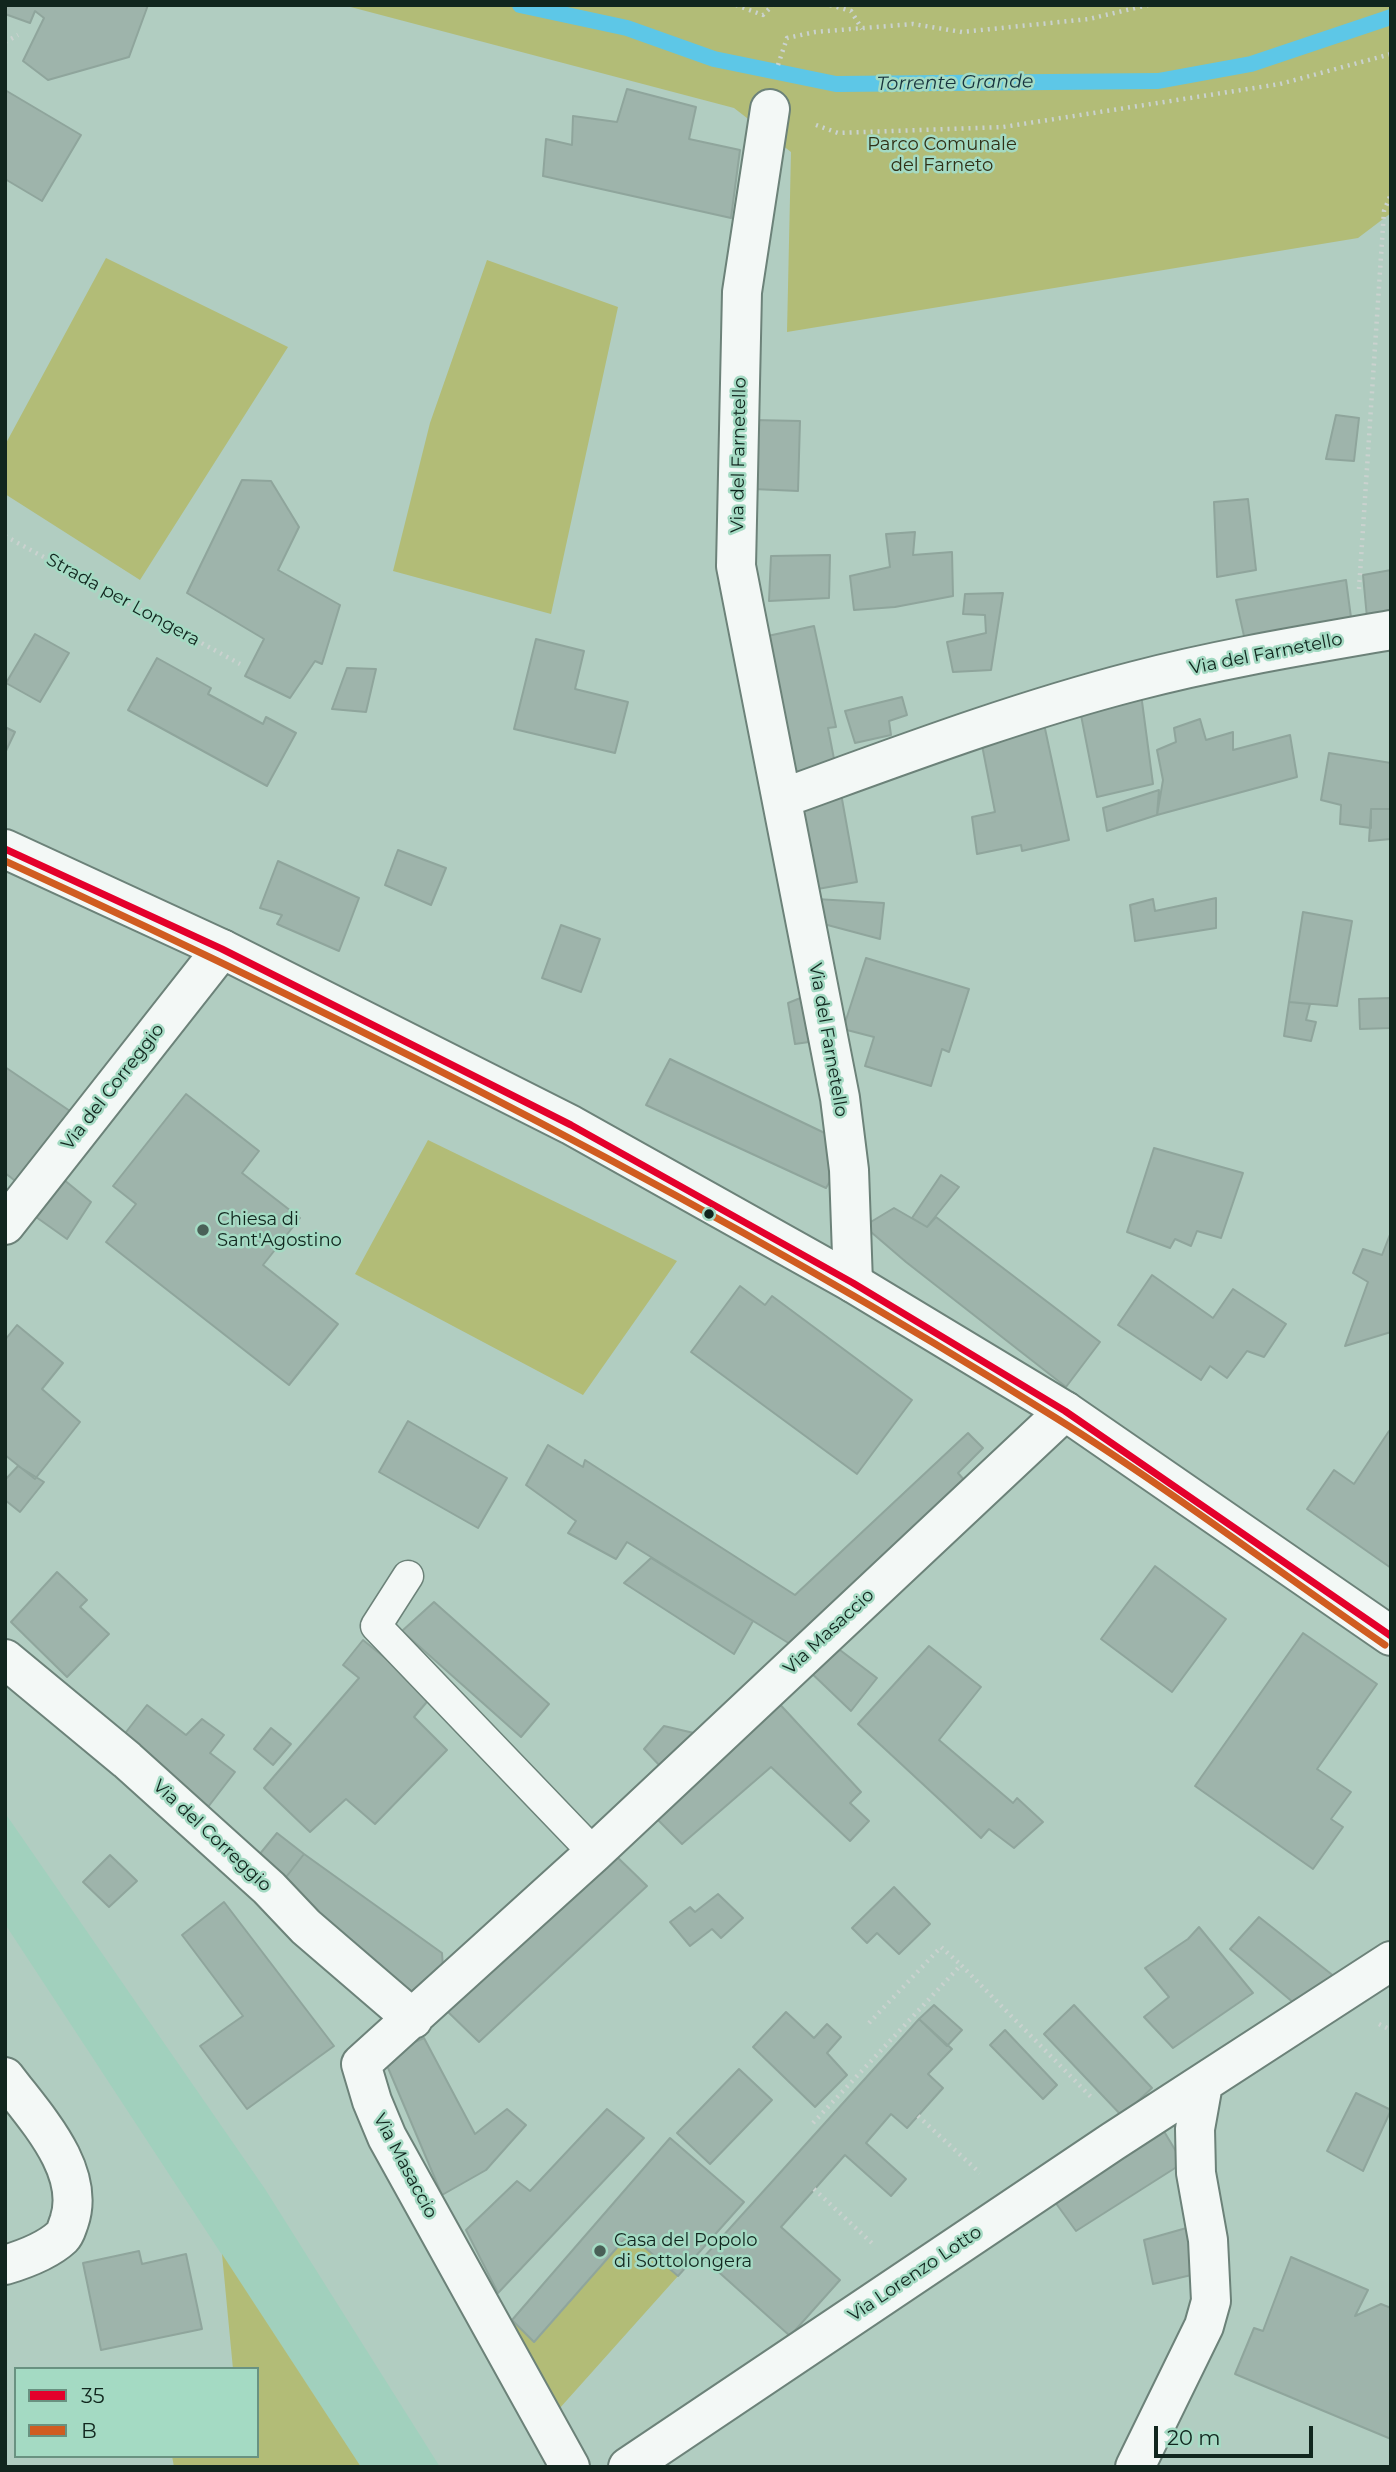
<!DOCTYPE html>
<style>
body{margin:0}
#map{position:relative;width:1396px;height:2472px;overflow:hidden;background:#b1cdc1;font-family:Montserrat,sans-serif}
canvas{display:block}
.frame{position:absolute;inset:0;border:7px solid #11261e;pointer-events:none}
.legend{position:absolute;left:14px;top:2367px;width:245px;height:91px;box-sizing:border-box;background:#a4dac3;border:2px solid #699281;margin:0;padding:9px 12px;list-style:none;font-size:21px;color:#11261e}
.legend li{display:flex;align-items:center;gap:14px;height:35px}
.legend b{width:35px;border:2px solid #699281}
.scale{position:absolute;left:1154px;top:2426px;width:159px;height:32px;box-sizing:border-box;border:4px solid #11261e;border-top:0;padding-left:9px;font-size:21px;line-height:24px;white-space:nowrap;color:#11261e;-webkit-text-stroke:5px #a4dac3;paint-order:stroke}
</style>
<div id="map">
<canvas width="1396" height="2472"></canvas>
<div class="frame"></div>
<ul class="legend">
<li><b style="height:9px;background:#e4002b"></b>35</li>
<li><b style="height:9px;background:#d05c21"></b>B</li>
</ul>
<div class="scale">20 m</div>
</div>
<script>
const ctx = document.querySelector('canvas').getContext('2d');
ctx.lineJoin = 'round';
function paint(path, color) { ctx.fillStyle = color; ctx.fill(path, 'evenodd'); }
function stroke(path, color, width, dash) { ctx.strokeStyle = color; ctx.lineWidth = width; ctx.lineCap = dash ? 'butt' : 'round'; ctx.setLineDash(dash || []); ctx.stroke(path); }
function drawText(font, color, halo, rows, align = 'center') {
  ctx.font = font + ' Montserrat,sans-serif'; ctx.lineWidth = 5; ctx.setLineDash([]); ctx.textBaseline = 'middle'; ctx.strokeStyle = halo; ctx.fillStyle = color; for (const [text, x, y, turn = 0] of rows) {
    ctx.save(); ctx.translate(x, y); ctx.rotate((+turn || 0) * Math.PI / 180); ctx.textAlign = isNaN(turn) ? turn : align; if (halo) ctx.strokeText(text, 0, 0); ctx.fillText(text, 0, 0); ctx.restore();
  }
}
paint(new Path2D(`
 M5 1813 265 2189 440 2467H361L5 1924Z`), '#a1d0bd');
paint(new Path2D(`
 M343 5H1391V213L1358 238 787 332 791 152 734 108Z
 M106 258 288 347 140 580 5 494V445Z
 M487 260 618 307 551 614 393 571 430 423Z
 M428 1140 677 1261 583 1395 355 1274Z
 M629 2234 678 2276 559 2409 512 2320 534 2342Z
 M222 2254 361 2467H174L172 2456H257V2369H233Z`), '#b2bc77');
stroke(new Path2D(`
 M520 5 627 28 714 59 836 84 1158 81 1251 64 1391 17`), '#5dc7e7', 16);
const building = new Path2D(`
 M5 5H148L129 57 48 80 23 61 44 18 35 11 30 23 5 14Z
 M627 89 696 107 689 139 740 150 731 218 543 176 546 139 572 145 573 116 617 122Z
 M5 90 81 135 42 201 5 179Z
 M1336 415 1359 418 1354 461 1326 459Z
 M753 420 800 421 798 491 753 489Z
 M242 480 271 481 299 527 278 570 340 605 322 664 315 661 290 698 245 676 264 639 187 593Z
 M1248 499 1256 570 1217 577 1214 502Z
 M915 532 913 555 952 552 953 596 895 607 854 610 850 576 890 567 886 534Z
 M830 555 829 598 769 601 771 556Z
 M1391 570V614L1367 618 1363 575Z
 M1346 580 1352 625 1246 645 1236 600Z
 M1003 593 991 670 953 672 947 642 986 633 985 615 963 614 965 594Z
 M814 626 836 727 828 728 835 764 793 773 763 637Z
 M35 634 69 653 40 702 6 683Z
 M536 639 584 651 575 689 628 702 615 753 514 729Z
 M157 658 211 688 208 694 263 724 266 717 296 733 267 786 128 710Z
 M347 668 376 669 366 712 332 709Z
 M1141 694 1153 784 1097 797 1080 710Z
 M902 697 907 715 889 721 891 735 855 743 845 711Z
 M1200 719 1206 740 1233 732V750L1290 735 1297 777 1157 815 1163 780 1157 750 1176 742 1174 728Z
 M1044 724 1069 840 1022 851 1021 845 977 854 972 817 995 812 981 740Z
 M5 727 15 732 5 753Z
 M1329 753 1391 763V809H1371V828L1340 824 1341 805 1321 800Z
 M840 788 857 882 812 890 796 801Z
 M1159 790 1157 815 1107 831 1103 808Z
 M1371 809H1391V839L1369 841Z
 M398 850 446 868 431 905 385 885Z
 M278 861 359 898 339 951 277 924 282 915 260 908Z
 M1216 898V928L1135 941 1130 905 1153 899 1155 911Z
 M816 899 884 903 880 939 820 923Z
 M1303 912 1352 921 1337 1006 1289 1002Z
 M561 925 600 939 581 992 542 978Z
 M866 958 969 989 949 1052 942 1049 931 1086 865 1066 874 1037 843 1029Z
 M808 995 816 1041 795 1044 788 1003Z
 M1391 998V1028L1360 1029 1359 999Z
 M1289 1002 1310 1004 1306 1020 1316 1022 1311 1041 1284 1036Z
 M670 1059 831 1136 839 1166 826 1188 646 1105Z
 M5 1067 70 1111 18 1183 5 1173Z
 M186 1094 259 1151 242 1173 300 1218 263 1265 338 1324 289 1385 106 1242 136 1204 113 1186Z
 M1154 1148 1243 1173 1221 1238 1197 1231 1191 1246 1175 1239 1170 1248 1127 1232Z
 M941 1175 959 1187 927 1227 912 1218Z
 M63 1179 91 1202 67 1239 36 1217Z
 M894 1208 927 1227 936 1217 1100 1342 1066 1387 906 1262 864 1226Z
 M1391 1232V1332L1345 1346 1368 1282 1353 1273 1363 1249 1382 1255Z
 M1152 1275 1213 1318 1233 1289 1286 1324 1264 1357 1247 1351 1227 1378 1210 1366 1201 1380 1118 1325Z
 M740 1286 765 1305 772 1296 912 1400 857 1474 691 1352Z
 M17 1325 63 1363 42 1389 80 1422 35 1479 5 1455V1340Z
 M408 1421 507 1478 478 1528 379 1472Z
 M1389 1431 1391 1432V1568L1307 1509 1334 1470 1354 1484Z
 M968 1433 983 1448 958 1473 965 1481 790 1644 627 1542 616 1559 568 1533 576 1521 526 1485 548 1445 583 1467 585 1460 795 1595Z
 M18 1466 44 1482 20 1512 5 1500V1480Z
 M651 1558 753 1621 734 1654 624 1583Z
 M1155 1566 1226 1619 1172 1692 1101 1639Z
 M57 1572 87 1600 80 1607 109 1634 67 1677 11 1622Z
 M434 1602 549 1704 521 1737 402 1631Z
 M1303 1633 1377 1684 1317 1769 1351 1792 1331 1819 1343 1827 1313 1869 1195 1786Z
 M363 1640 432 1696 414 1717 447 1750 375 1824 346 1799 310 1832 264 1788 359 1678 343 1665Z
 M832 1644 877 1678 851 1711 805 1667Z
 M929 1646 981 1687 939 1740 1013 1803 1017 1798 1043 1822 1014 1848 989 1829 981 1838 858 1724Z
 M774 1698 861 1792 850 1803 869 1821 850 1841 771 1767 682 1844 652 1814Z
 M147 1705 186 1735 202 1719 224 1735 210 1753 235 1772 208 1807 123 1736Z
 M664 1726 698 1734 661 1767 644 1749Z
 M271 1728 291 1744 273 1765 254 1749Z
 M277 1833 304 1854 280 1885 259 1855Z
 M613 1853 647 1886 479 2042 446 2010Z
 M304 1854 442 1953 443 1968 410 1994 280 1885Z
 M110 1855 137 1881 109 1907 83 1882Z
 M894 1887 930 1924 899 1954 877 1933 867 1943 852 1928Z
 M718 1894 743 1918 721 1938 712 1929 690 1946 670 1922 690 1907 695 1912Z
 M224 1902 334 2046 247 2109 200 2046 243 2016 182 1935Z
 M1259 1917 1335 1977 1295 2004 1230 1949Z
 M1199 1927 1253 1993 1173 2048 1144 2017 1169 1997 1145 1968 1188 1939Z
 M934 2005 962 2030 947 2046 919 2019Z
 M1074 2005 1152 2088 1122 2116 1044 2034Z
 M786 2012 814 2038 827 2024 841 2037 827 2053 847 2075 815 2107 753 2047Z
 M919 2019 952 2049 928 2074 943 2088 907 2128 891 2114 866 2143 906 2179 891 2196 845 2155 781 2227 840 2280 790 2336 703 2258Z
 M1005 2030 1057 2085 1043 2099 990 2045Z
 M424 2038 475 2134 507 2109 526 2125 486 2170 442 2195 383 2056Z
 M739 2069 772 2100 710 2164 677 2133Z
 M1356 2093 1391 2110 1363 2171 1327 2151Z
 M607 2109 644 2138 498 2293 466 2230 517 2181 530 2191Z
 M1159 2123 1183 2163 1076 2231 1050 2195Z
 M670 2138 744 2202 678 2276 629 2234 534 2342 512 2320Z
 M1190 2227 1200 2273 1153 2284 1144 2240Z
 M139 2251 142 2264 186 2254 202 2329 101 2350 83 2263Z
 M1291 2257 1368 2290 1355 2316 1381 2304 1391 2308V2439L1235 2374 1254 2328 1263 2331Z`);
paint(building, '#9eb4ab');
stroke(building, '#8fa59c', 2);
const lane = new Path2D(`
 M408 1576 376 1626 594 1853`);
const street = new Path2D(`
 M770 109 742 292 736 566 840 1098 849 1170 853 1283
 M783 798C899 756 1015 712 1135 681 1219 659 1305 645 1391 630
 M5 1225 222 949
 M5 1659 127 1760 269 1888 306 1927 413 2019
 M5 2077C34 2116 87 2170 69 2222 67 2227 66 2233 62 2237 47 2251 25 2259 5 2265
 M570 2467 387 2137 372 2101 361 2064 594 1853 1065 1411
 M628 2467 1112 2142 1391 1961
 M1135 2467 1204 2326 1211 2301 1208 2240 1196 2173 1195 2129 1203 2084`);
const secondary = new Path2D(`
 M5 849 222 949 571 1125 853 1283 1065 1411 1391 1636`);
stroke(lane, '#6c8279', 33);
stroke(street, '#6c8279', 42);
stroke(secondary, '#6c8279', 42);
stroke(new Path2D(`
 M736 5 763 15 773 5
 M830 5 851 11 862 29
 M5 42 18 35
 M778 65 787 38 815 32 913 24 962 32 1089 19 1148 5
 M816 125 838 133 1003 127 1280 84 1391 54
 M5 536 240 664
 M1359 589 1384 211 1391 194
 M869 2023 941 1947 961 1965
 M1379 2024 1391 2030
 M918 2116 980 2173
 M813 2123 961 1965 1093 2099
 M814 2189 875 2246`), '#cad2cf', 4.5, [2, 5]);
stroke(lane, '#f3f8f6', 30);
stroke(street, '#f3f8f6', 38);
stroke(secondary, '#f3f8f6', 38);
stroke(new Path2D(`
 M5 849 222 949 571 1125 853 1283 1065 1411 1391 1636`), '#e4002b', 7);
stroke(new Path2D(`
 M5 861C366 1027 720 1207 1056 1418 1168 1488 1276 1570 1385 1645`), '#d05c21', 7);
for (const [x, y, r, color] of [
 [709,1214,6,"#11261e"],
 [203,1230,7,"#496057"],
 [600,2251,7,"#496057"]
]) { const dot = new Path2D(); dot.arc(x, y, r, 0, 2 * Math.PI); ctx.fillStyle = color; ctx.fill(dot); stroke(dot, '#a4dac3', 2.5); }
drawText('18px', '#303017', '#a4dac3', [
 ["Parco Comunale",942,145],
 ["del Farneto",942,166]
]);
drawText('18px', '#11261e', '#a4dac3', [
 ["Via del Farnetello",739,455,-89],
 ["Strada per Longera",123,600,29],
 ["Via del Farnetello",1266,654,-11],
 ["Via del Farnetello",828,1040,80],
 ["Via del Correggio",113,1087,-52],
 ["Via Masaccio",829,1632,-43],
 ["Via del Correggio",212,1836,43],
 ["Via Masaccio",405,2166,62],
 ["Via Lorenzo Lotto",915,2274,-34]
]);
drawText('18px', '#11261e', '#a4dac3', [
 ["Chiesa di",217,1220],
 ["Sant'Agostino",217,1241],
 ["Casa del Popolo",614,2241],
 ["di Sottolongera",614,2262]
], 'left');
drawText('italic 19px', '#17333e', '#a4dac3', [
 ["Torrente Grande",955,83,-1]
]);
</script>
